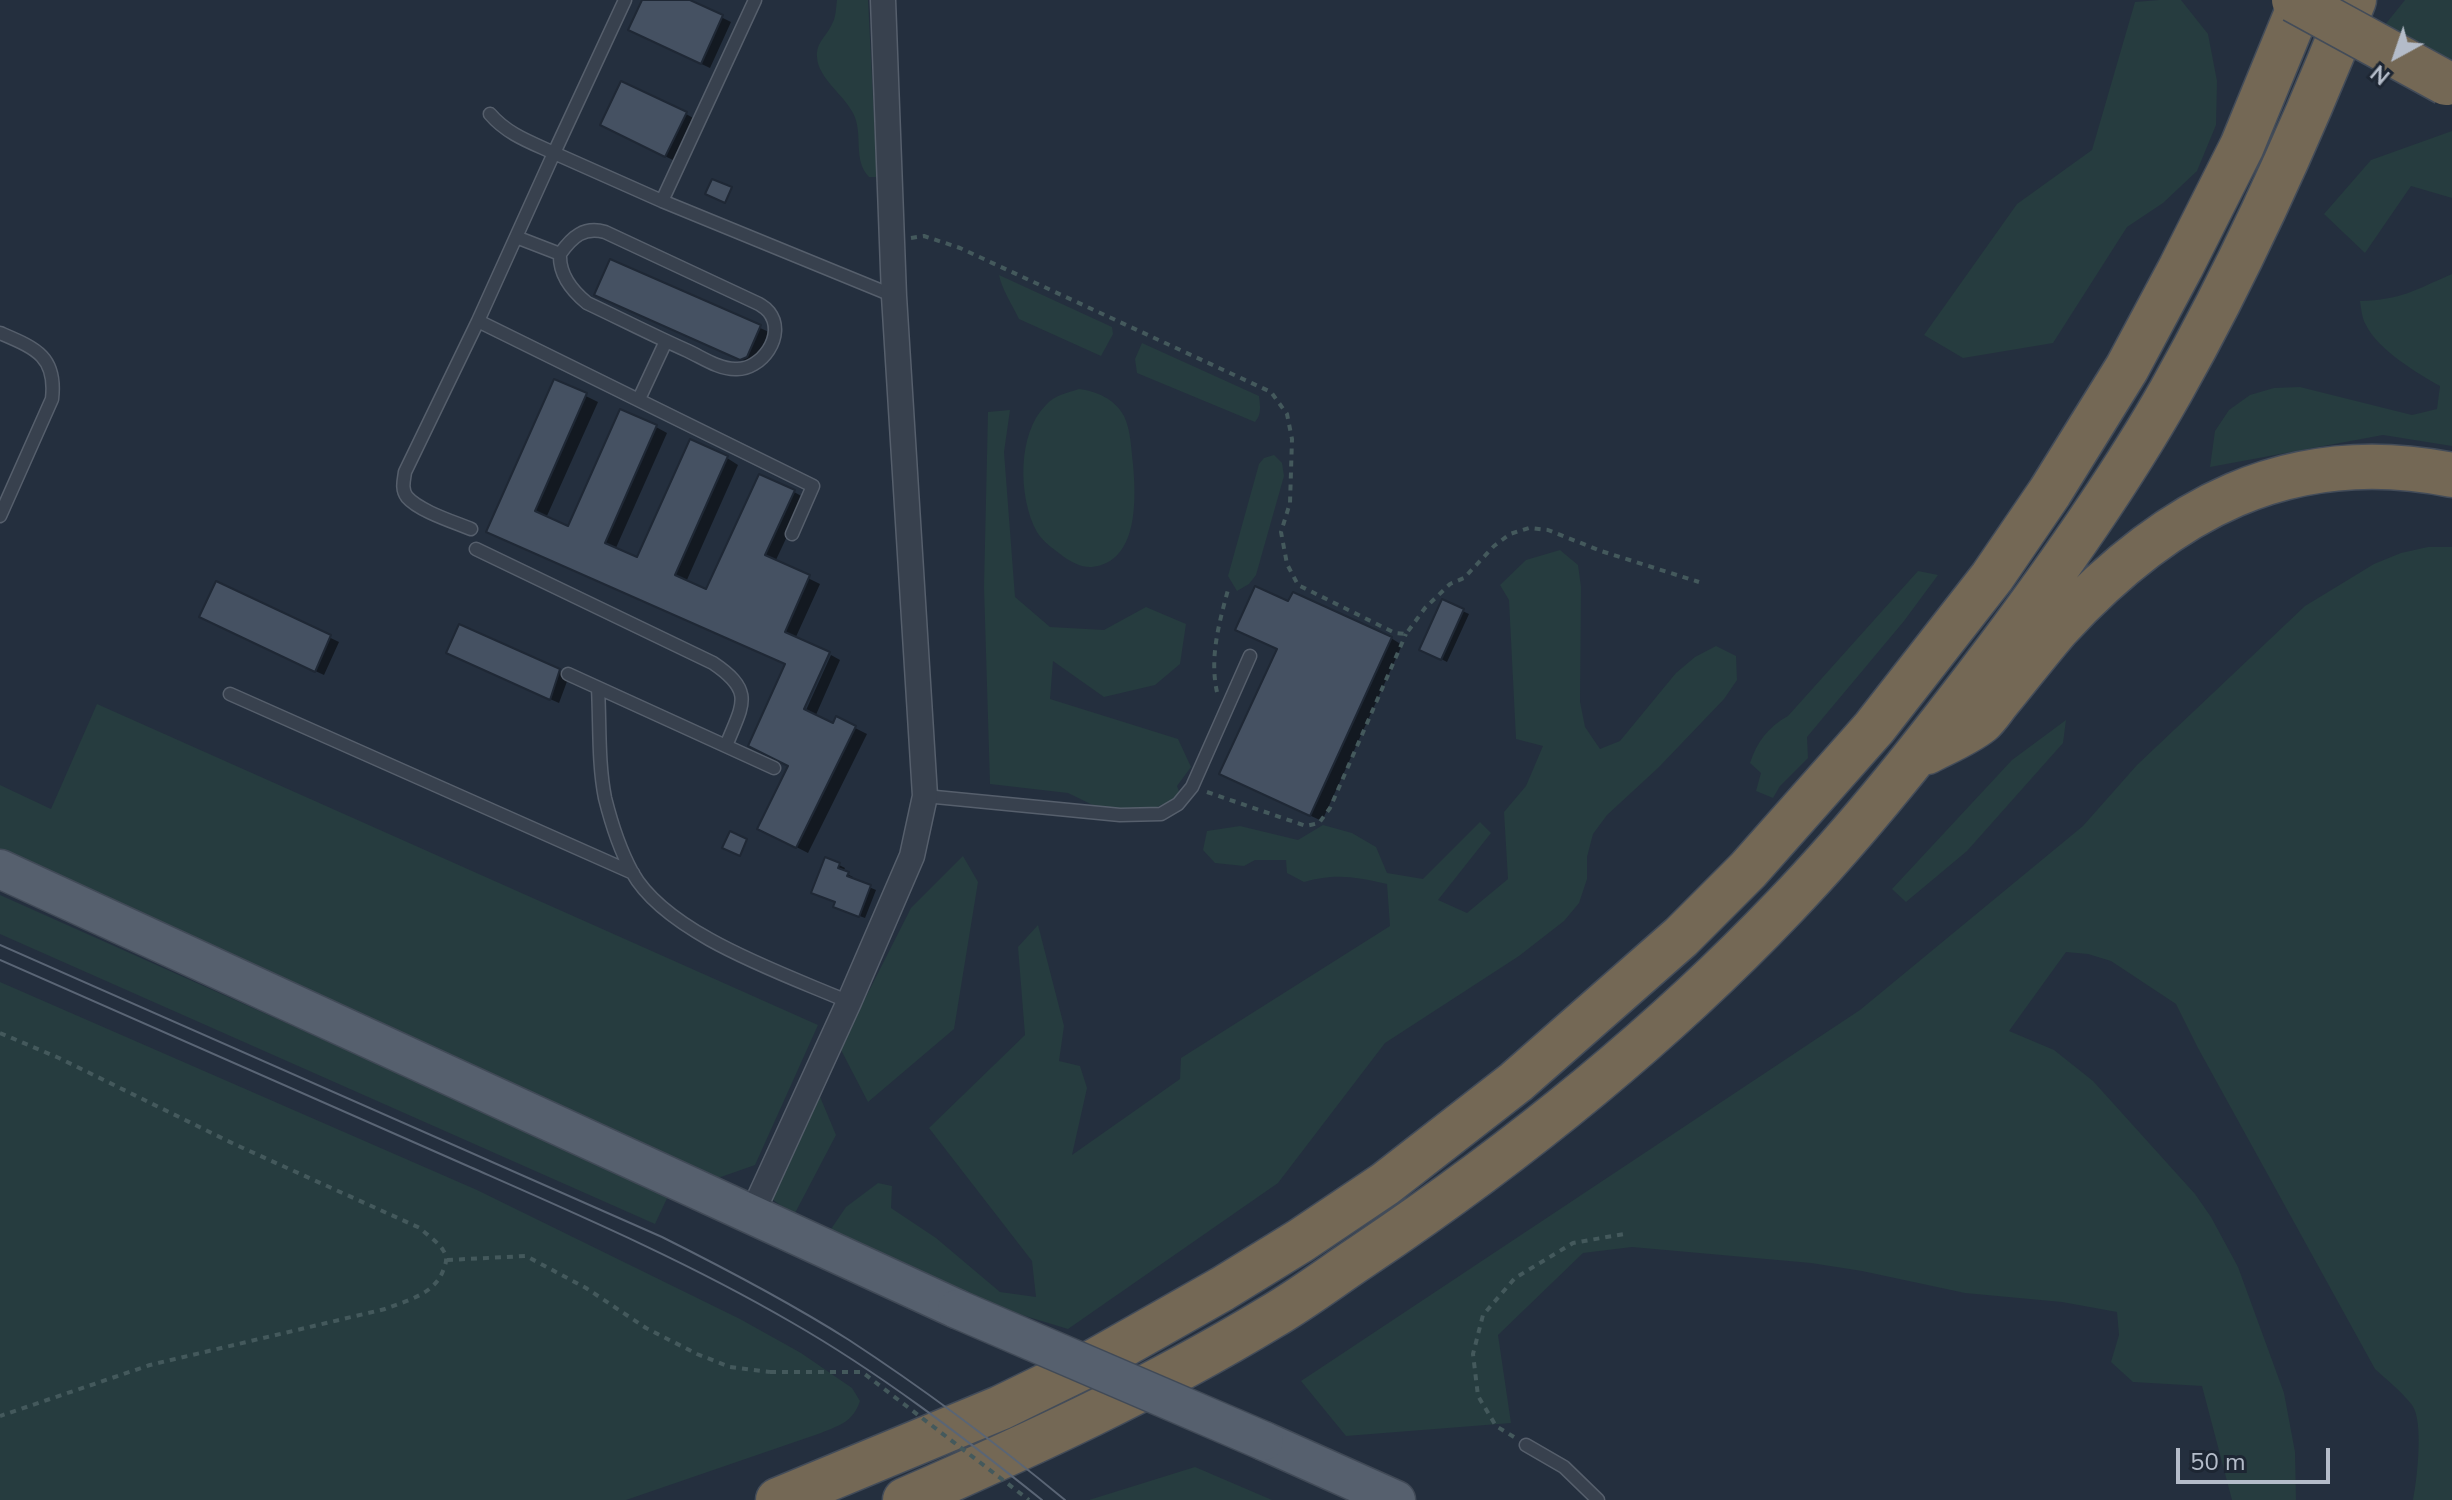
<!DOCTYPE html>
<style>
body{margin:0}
#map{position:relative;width:2452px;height:1500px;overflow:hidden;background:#242f3e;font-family:"Nunito Sans",sans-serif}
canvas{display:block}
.north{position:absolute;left:2356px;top:16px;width:80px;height:80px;-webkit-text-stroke:6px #1d2633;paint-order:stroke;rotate:220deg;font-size:22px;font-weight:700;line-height:32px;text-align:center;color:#b4bcc9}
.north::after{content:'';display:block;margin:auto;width:28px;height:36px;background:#b4bcc9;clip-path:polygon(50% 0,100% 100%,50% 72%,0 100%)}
.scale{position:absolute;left:2176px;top:1448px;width:154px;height:36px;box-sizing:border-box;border:4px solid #b4bcc9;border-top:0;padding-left:10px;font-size:24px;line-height:28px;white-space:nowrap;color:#b4bcc9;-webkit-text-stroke:6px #1d2633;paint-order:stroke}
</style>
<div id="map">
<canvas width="2452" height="1500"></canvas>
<div class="north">N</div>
<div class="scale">50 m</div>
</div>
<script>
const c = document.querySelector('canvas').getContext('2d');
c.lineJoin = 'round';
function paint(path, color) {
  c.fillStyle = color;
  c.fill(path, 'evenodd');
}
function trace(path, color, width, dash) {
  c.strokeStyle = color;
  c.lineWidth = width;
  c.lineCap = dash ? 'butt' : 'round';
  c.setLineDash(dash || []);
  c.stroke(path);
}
paint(new Path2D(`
 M837,0H868L877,177H869C852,159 864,134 853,113C844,95 818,78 817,57C816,42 827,36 832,24C836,18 836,7 837,0Z
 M2159,0H2181L2208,34L2217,81L2216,125L2197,171L2163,203L2127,227L2053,343L1963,358L1924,335L2017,204L2092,150L2135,2Z
 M2405,0H2452V62L2384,26Z
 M2452,131V198L2411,186L2365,253L2324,214L2371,160Z
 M2452,274V446L2383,435L2210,467L2215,431L2229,410L2250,395L2274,388L2300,387L2412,415L2437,409L2440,386C2417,373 2378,350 2366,325C2362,319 2361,308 2360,301C2401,300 2415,290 2452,274Z
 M999,275L1112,327L1113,334L1101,356L1019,319C1012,304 1002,290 999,275Z
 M1142,343L1259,396C1260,406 1262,414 1255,422L1137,373L1135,359Z
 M1079,389C1096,391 1115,399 1124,416C1131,431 1131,448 1133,464C1136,498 1139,562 1092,567C1083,568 1071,562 1064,557C1054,549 1044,543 1037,532C1018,498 1017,433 1046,405C1055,395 1067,393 1079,389Z
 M1010,410L1004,452L1015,597L1050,627L1104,630L1146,607L1186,624L1180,664L1155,685L1104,697L1053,661L1050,699L1178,739L1191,767L1177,786L1181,797L1147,811L1099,808L1068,793L990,784L984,587L988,412Z
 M1274,455L1282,463L1284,476L1256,575L1249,584L1237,591L1228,576L1259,464L1264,458Z
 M2428,547H2452V1500H2413C2417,1480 2424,1421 2412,1405C2402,1392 2387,1380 2375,1369L2198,1048L2176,1004L2111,961L2088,954L2066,952L2009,1031L2054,1050L2093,1081L2195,1194L2211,1217L2238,1267L2284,1393L2295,1452L2296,1500H2232L2202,1386L2133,1382L2111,1362L2119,1335L2117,1312L2062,1302L1965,1293L1862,1271L1811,1263L1632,1247L1583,1253L1498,1335L1511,1423L1346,1436L1301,1381L1860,1010L2083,826L2137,765L2305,606L2374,564L2401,553Z
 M1560,550L1578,565L1581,587L1580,702L1585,727L1600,749L1620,741L1676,673L1695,657L1716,646L1736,656L1737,680L1724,699L1659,767L1607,815L1593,834L1587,857V879L1579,903L1564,921L1519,956L1385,1043L1278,1183L1068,1329L1012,1312L829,1232L846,1207L878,1183L892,1186L891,1208L936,1238L1000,1292L1036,1297L1032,1261L929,1128L1025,1035L1018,947L1038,925L1064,1026L1059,1061L1080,1066L1087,1088L1072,1155L1180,1079L1181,1058L1390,926L1387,884C1355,877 1336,873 1304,882L1287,873L1286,860H1255L1244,866L1215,863L1203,850L1207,831L1240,826L1298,840L1323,825L1352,833L1376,847L1387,873L1423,879L1480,822L1491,833L1438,900L1467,913L1508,879L1504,812L1526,786L1543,746L1516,739L1509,600L1500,585L1526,560Z
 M1918,571L1938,575L1904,621L1807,737L1808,758L1780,786L1773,798L1756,791L1761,773L1750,763C1757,742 1768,727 1788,716Z
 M97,704L818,1025L755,1165L718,1178L0,849V785L51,809Z
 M2066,720L2063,743L1967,851L1906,902L1892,889L2012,760Z
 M963,856L978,882L954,1029L868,1102L840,1048L911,908Z
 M0,895L669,1194L655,1224L0,934Z
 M0,982L477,1190L740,1319L801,1353L852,1388L860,1401C853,1422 840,1425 821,1433L626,1500H0Z
 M818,1092L836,1135L794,1215L769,1197Z
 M1195,1467L1272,1500H1089Z`), '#263c3f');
paint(new Path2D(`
 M644,0H686L731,22L710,68L640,35Z
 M686,114L695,119L675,161L611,130Z
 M611,261L769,332L756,362L750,363L605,300Z
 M555,381L598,402L546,518L569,528L656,427L667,433L615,550L638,560L691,442L727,458L738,465L686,582L707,591L794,492L805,498L775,562L820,584L795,639L798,718L802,719L831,655L840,660L815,717L834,726L837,719L867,734L808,853L771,834L790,766L787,665L500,537Z
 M217,584L339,642L324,675L210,622Z
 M1443,602L1469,614L1447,662L1422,649Z
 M1289,604L1391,638L1402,645L1322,821L1233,780L1279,649Z
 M460,627L569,676L559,703L458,658Z
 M839,865L845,868L843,872L853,877L852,880L876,890L865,918L841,909L837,902L819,895Z`), '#0007');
const building = new Path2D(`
 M642,0H690L723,15L701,64L628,30Z
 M621,81L687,112L665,157L600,125Z
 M712,179L732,187L725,203L705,194Z
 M610,259L761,325L747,357L740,360L594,295Z
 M554,379L587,393L535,511L568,526L620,409L657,425L605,543L637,557L690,439L728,456L675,575L706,589L759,474L795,490L765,555L810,575L785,632L830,652L804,709L833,723L836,716L856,726L796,848L757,829L788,766L748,746L785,664L486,532Z
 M216,581L331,635L315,672L199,617Z
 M1255,586L1288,601L1293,592L1392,637L1310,816L1219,774L1277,649L1235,630Z
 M1442,599L1464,609L1441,660L1419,650Z
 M459,624L560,669L550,700L446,653Z
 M730,831L747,839L740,856L722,848Z
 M825,857L840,863L838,868L849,872L847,876L871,885L859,917L833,907L835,902L811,893Z`);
paint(building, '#455162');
trace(building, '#1f2835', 2);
const service = new Path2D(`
 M625,0L554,153L662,201L894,296
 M490,114C507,134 530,142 554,153L478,321L813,486L792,534
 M662,201L755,0
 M516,237L560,254C572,237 584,226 605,232L759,304C762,306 766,308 769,312C787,335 761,371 735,369C719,369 703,358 688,351C654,336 621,319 587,303C571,290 559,274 560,254
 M0,333C35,348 57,356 52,399L0,516
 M639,399L666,341
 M471,529C454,522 419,511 407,497C401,489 404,480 405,472L478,321
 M476,549L713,663C756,692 742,705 726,746
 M568,674L774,768
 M598,688C600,724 598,763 605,798C611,822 620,850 632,872C667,935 785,974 849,1002
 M230,694L633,873
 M925,796L1120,815L1161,814L1178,804L1192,787L1250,656
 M1526,1445L1564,1467L1598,1500`);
const minor = new Path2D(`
 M751,1216L849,1002L912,856L925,796L894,296L883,0`);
const primary = new Path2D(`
 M0,869L957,1309
 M1264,1441L1396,1500`);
const motorway = new Path2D(`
 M1927,752C1944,743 1966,734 1981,722C1988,716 1994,706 2000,699C2019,676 2038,651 2058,628C2167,510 2288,442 2452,475
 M778,1500L1000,1408L1088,1365L1222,1289L1300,1241L1385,1184L1516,1082L1681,937L1748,870L1874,728L1992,577L2050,492L2127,368L2181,267L2242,146L2302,0
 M905,1500C1030,1445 1154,1388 1271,1317C1302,1299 1331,1277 1361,1257C1513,1155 1657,1040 1784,907C1861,827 1930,739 1997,650C2059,567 2120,481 2171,391C2242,265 2301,134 2354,0`);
trace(service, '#565f6c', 15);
trace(minor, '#565f6c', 27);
trace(primary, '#414a57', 41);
trace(motorway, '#434c59', 47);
trace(new Path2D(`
 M911,238L924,236L960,248L1271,392L1287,414L1292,439L1290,503L1281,532L1287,564L1298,585L1395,633L1406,634L1425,608L1450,584L1464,578L1494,546L1510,534L1529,528L1548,530L1601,551L1699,582
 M1217,692C1209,656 1220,620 1229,586
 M1207,792L1306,826L1319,823L1330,808L1406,634
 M0,1033L59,1058L234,1144L420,1228C427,1235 438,1242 443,1250C447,1256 447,1261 444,1268C436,1294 408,1300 385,1309L150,1365L0,1416
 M447,1260L526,1256L586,1288L646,1328L697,1354L730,1367L770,1372
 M1514,1437L1496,1426L1478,1396L1473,1354L1483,1315L1515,1278L1573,1243L1624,1234`), '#44595c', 4, [6, 6]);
trace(service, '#38414e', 12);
trace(minor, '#38414e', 24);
trace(primary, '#56606e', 38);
trace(motorway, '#746855', 44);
trace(new Path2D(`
 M0,945L662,1237C726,1269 789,1302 849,1340C924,1389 996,1443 1065,1500
 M0,960C157,1029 314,1097 470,1167C579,1215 688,1262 791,1322C880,1373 962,1436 1042,1500`), '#5a6575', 2);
const primaryBridge = new Path2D(`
 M957,1309L1264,1441`);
const motorwayBridge = new Path2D(`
 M2294,0L2446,83`);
trace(primaryBridge, '#414a57', 41, []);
trace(motorwayBridge, '#434c59', 47, []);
trace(new Path2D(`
 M770,1372H862L1029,1500`), '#44595c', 4, [6, 6]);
trace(primaryBridge, '#56606e', 38);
trace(motorwayBridge, '#746855', 44);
</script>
